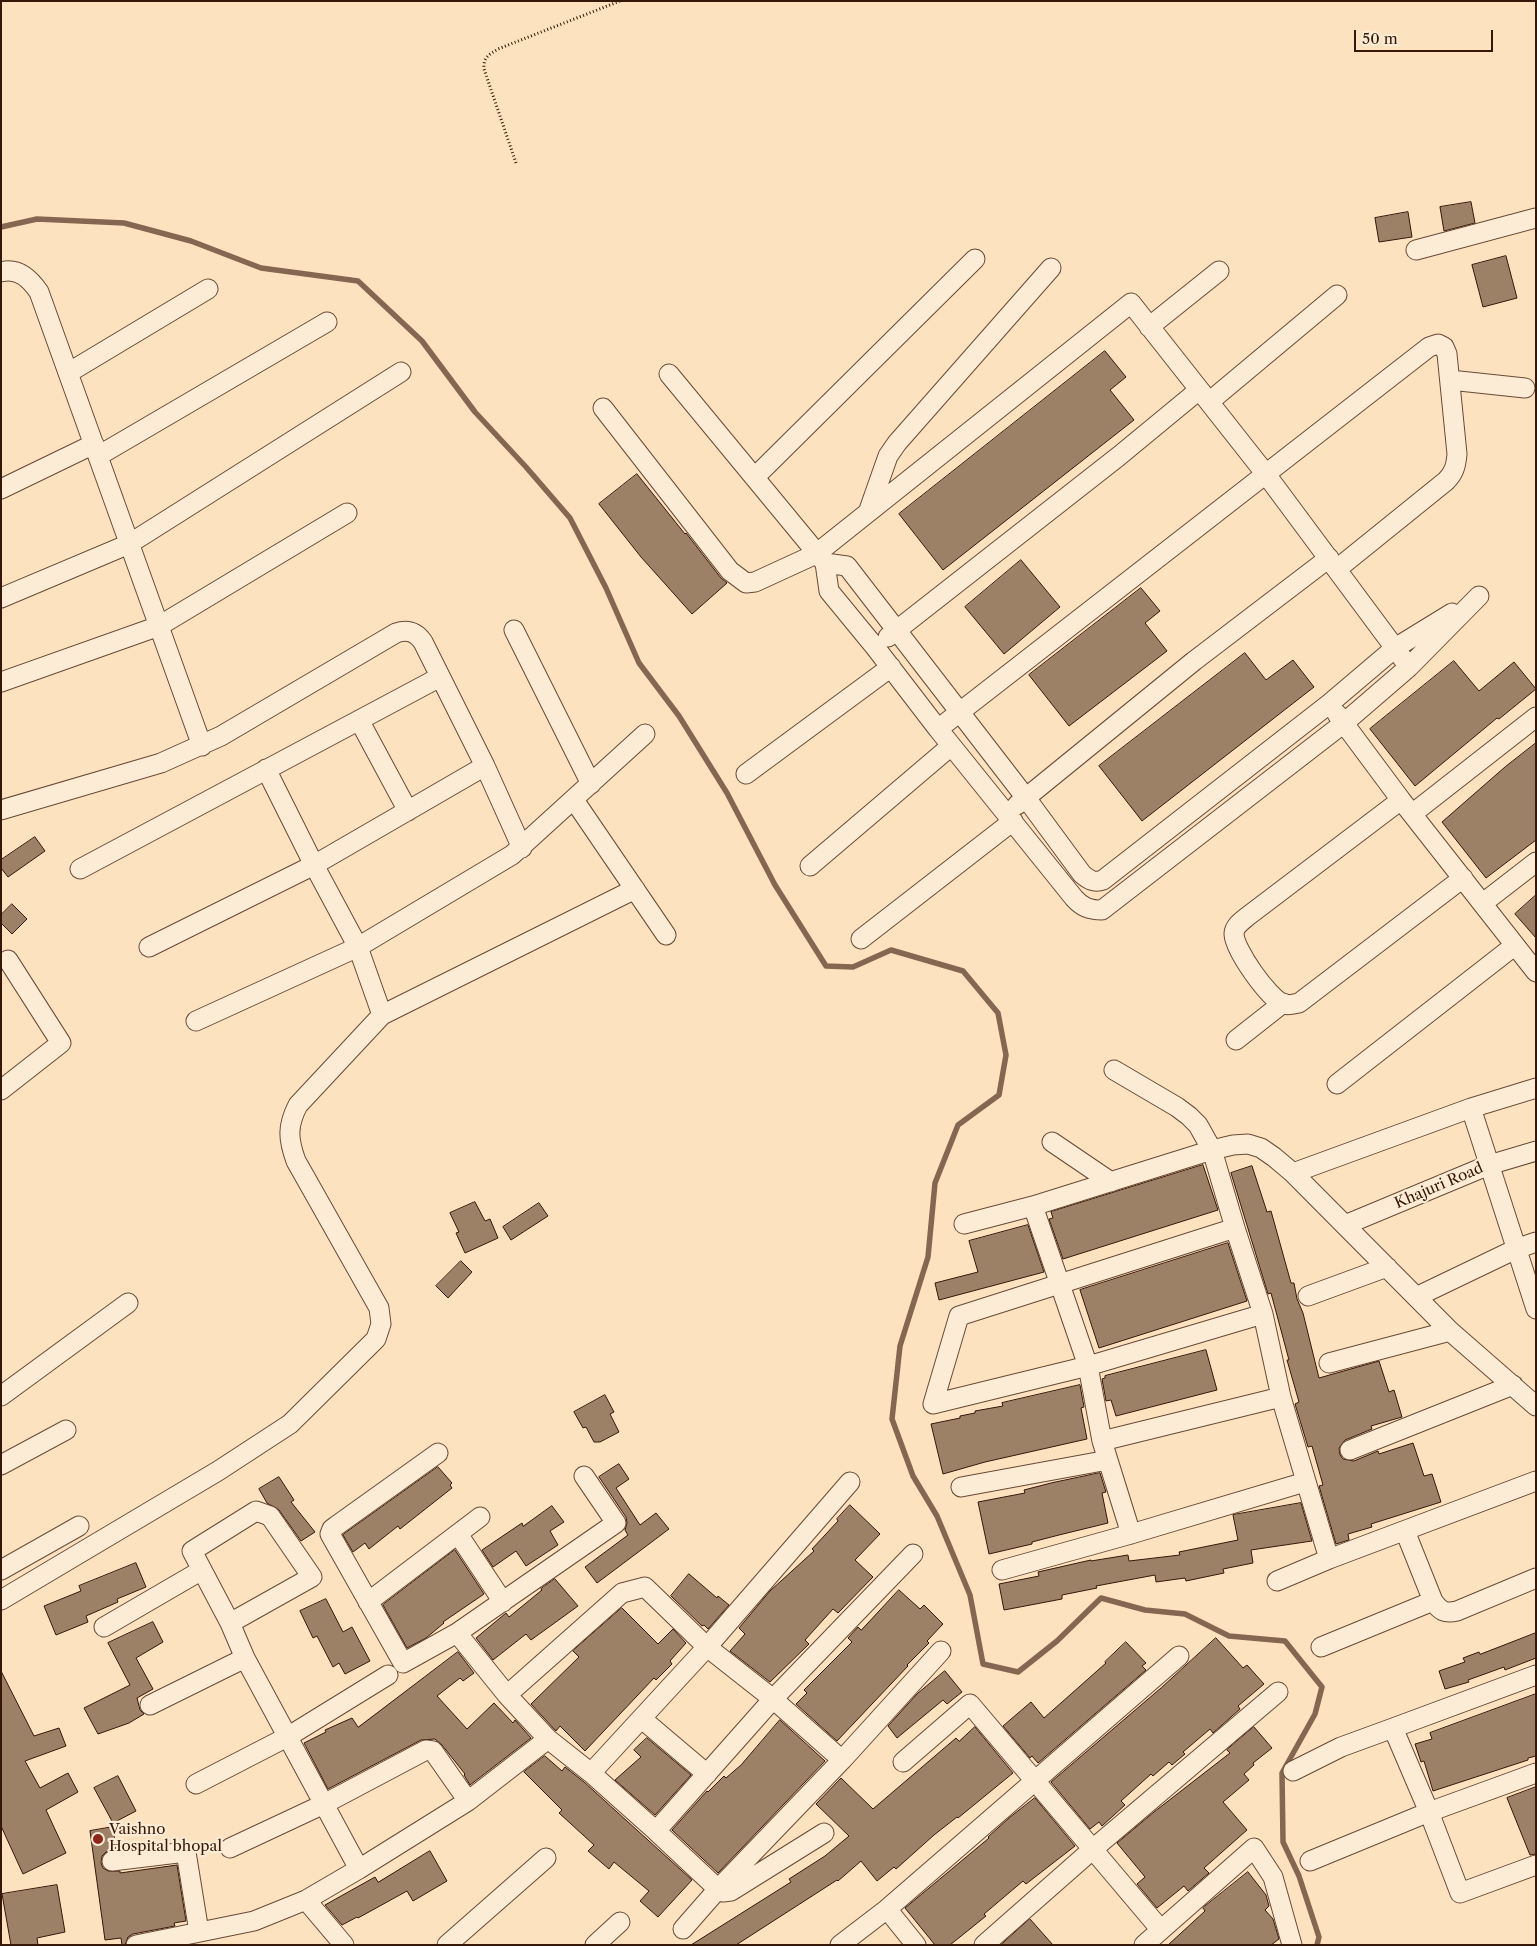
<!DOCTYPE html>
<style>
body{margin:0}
#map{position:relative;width:1537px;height:1946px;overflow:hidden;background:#fce2bf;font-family:"Libre Caslon Text",serif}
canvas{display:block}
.frame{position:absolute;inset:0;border:2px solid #371708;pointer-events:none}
.scale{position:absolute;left:1354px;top:30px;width:139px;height:22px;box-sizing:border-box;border:2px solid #371708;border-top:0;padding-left:6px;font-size:15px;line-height:18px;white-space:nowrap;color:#371708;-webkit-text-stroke:4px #fdecd5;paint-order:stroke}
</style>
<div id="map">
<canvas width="1537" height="1946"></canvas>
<div class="frame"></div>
<div class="scale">50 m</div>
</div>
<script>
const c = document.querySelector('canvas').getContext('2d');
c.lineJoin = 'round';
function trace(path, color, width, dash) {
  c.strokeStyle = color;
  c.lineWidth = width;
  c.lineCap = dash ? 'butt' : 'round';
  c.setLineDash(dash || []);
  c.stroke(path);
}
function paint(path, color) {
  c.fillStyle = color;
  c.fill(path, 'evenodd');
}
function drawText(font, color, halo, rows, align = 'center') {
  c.font = font + ' "Libre Caslon Text",serif';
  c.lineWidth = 4.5;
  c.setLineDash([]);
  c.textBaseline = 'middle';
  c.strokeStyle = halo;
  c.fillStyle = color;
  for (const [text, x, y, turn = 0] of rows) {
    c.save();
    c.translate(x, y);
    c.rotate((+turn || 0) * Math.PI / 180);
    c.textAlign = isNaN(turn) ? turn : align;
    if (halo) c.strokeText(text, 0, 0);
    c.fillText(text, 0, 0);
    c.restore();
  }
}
trace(new Path2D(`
 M1,227L37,219L124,223L191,241L261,268L358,281L422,341L475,412L526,467L570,518L606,588L639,663L679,716L727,793L775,885L826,966L853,967L891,950L963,971L998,1013L1006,1055L999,1095L958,1125L935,1183L928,1257L900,1346L892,1419L913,1476L937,1516L970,1595L983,1664L1018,1672L1057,1641L1101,1598L1145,1610L1185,1614L1229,1636L1285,1641L1322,1687L1315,1714L1282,1773L1283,1842L1299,1876L1319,1937L1317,1945`), '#856751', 5.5);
const building = new Path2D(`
 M1471,202L1475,223L1444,231L1440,207Z
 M1408,212L1412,237L1379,242L1375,218Z
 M1506,256L1517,298L1483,307L1472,265Z
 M1105,351L1126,377L1110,390L1134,420L943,570L899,514Z
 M637,474L685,534L686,533L721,578L727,583L692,614L641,557L599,504Z
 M1021,560L1060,607L1004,654L965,607Z
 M1141,588L1160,611L1145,623L1167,651L1069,726L1029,675Z
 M1245,653L1266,680L1293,660L1314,687L1142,821L1099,766Z
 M1454,661L1479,691L1514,662L1536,689L1499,719L1497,718L1415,786L1370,729Z
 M1536,743V840L1486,878L1442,822L1505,767Z
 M35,837L45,851L8,877L1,868V860Z
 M1536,895V938L1515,914Z
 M12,904L27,919L12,934L1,923V915Z
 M1203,1165L1218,1210L1063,1259L1049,1219L1053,1218L1051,1212Z
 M1252,1166L1267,1212L1271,1211L1291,1283H1294L1297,1299L1303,1313L1319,1378L1379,1361L1389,1392L1394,1390L1402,1417L1371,1426L1372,1429L1345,1440L1339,1448L1340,1455L1343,1459L1354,1461L1378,1451L1379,1454L1413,1443L1424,1476L1432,1474L1441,1502L1371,1524L1372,1527L1348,1534L1349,1540L1336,1544L1319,1486L1323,1485L1312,1446L1308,1447L1295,1404L1299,1402L1287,1360H1289L1271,1293L1268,1294L1231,1173Z
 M475,1202L485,1221L490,1219L498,1238L465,1253L456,1233L459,1232L450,1213Z
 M539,1203L548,1216L511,1240L503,1227Z
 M1028,1225L1044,1272L939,1300L935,1283L978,1272L969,1241Z
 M1228,1243L1247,1301L1099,1348L1080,1290Z
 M461,1261L472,1272L448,1298L436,1286Z
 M1206,1350L1217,1390L1116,1416L1111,1400L1106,1401L1102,1379L1105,1378V1376Z
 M1080,1385L1084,1407L1081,1408L1087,1439L985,1462L943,1474L931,1424L960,1418V1416L975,1413V1411L1003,1406L1002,1403Z
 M605,1395L614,1412L610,1414L619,1432L600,1442H594L586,1427L583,1428L574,1412Z
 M619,1464L629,1479L616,1488L640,1525L656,1513L669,1529L597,1583L585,1567L628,1535L625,1530L627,1523L626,1517L599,1477Z
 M438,1467L452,1483L450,1485L452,1488L400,1529L398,1526L369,1549L365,1543L353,1552L343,1535Z
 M1100,1473L1106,1492L1102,1493L1108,1523L1059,1535L1032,1542V1544L989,1554L978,1502L1025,1493L1024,1490L1051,1483Z
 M279,1477L294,1500L291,1502L315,1532L301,1541L279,1510L267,1503L259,1489Z
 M1301,1503L1312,1541L1251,1550L1253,1563L1223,1569L1224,1573L1186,1581L1185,1578L1156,1582L1155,1575L1096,1586L1097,1588L1062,1595V1599L1004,1610L999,1584L1039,1576L1038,1572L1091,1560V1561L1128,1555L1129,1561L1180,1555L1179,1552L1238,1540L1233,1515Z
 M850,1505L880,1534L855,1560L873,1577L838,1613L833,1609L805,1640L809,1644L770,1682L730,1651L745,1634L739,1628L770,1591L814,1551L812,1549L838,1521L837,1519Z
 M552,1506L564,1522L550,1531L558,1545L526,1566L516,1551L493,1567L482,1550L522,1523L523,1526Z
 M455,1550L484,1594L443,1622L444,1623L426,1638L407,1648L383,1605Z
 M136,1563L146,1587L117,1599L118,1602L86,1616L88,1622L56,1635L44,1606L81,1591L79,1586Z
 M689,1574L717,1598L718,1596L729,1605L708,1629L704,1625L702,1626L671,1596Z
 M555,1579L578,1606L531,1640L526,1634L493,1660L476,1638L506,1613L509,1617L542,1590L541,1589Z
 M899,1590L920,1609L924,1605L943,1624L927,1641L929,1643L907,1665L908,1666L837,1741L796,1704L807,1693L804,1690L852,1642L848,1638L858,1627L861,1630Z
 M326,1599L343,1632L352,1627L370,1661L345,1674L339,1663L333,1667L317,1636L313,1638L300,1611Z
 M622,1608L658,1644L673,1629L686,1643L670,1661L672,1664L656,1680L654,1678L585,1751L560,1726L556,1731L531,1704L579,1657L573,1651Z
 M153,1622L163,1642L136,1658L153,1689L137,1698L140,1710L144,1714L129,1723L98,1734L84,1708L130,1685L108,1643Z
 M1536,1633V1658L1505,1670L1504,1667L1468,1680L1469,1682L1445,1689L1439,1671L1465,1662L1463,1658L1479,1652L1480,1654Z
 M1216,1638L1243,1668L1247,1665L1264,1684L1238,1706L1240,1709L1213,1733L1210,1729L1183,1752L1185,1754L1172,1765L1169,1762L1153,1776L1151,1774L1121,1801L1125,1805L1102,1826L1099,1822L1090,1829L1051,1782L1161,1688Z
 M1126,1642L1146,1663L1142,1666L1146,1670L1038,1763L1032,1756L1030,1758L1003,1726L1031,1702L1044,1718L1106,1663L1105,1662Z
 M458,1652L474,1673L463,1681L460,1678L437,1696L467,1729L494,1703L513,1723L515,1720L531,1738L470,1785L464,1775L465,1774L442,1745L435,1739L421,1740L328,1789L304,1743L326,1732L325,1730L352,1718L358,1727Z
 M1,1671L34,1736L59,1728L66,1746L25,1761L40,1788L68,1773L78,1792L46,1810L66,1853L23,1874L1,1826Z
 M945,1671L962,1692L947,1704L943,1700L897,1738L888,1726L917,1694Z
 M1536,1694V1756L1528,1758V1760L1433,1791L1424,1761L1421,1762L1415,1744L1432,1739L1430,1733Z
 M780,1720L825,1761L718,1873L672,1830L707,1791L708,1792L724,1776L726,1778L741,1765Z
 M975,1727L1013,1773L958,1818L957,1817L934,1835L896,1869L894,1867L877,1881L861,1861L838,1881L837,1880L736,1945H691L791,1882L789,1879L825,1856L849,1836L816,1804L841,1778L873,1809L956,1738L959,1741Z
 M1254,1727L1272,1748L1253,1763L1254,1765L1244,1774L1249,1780L1223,1802L1247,1830L1204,1868L1209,1873L1188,1891L1184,1886L1157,1908L1137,1884L1145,1877L1117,1843L1154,1812L1230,1753L1227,1750Z
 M647,1738L691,1775L655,1815L615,1780L641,1757L634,1750Z
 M545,1756L562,1771L565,1767L584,1782L692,1880L658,1917L640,1901L649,1891L614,1862L609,1869L588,1851L594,1845L559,1813L562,1810L524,1772Z
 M118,1776L136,1811L113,1823L94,1788Z
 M1536,1787V1854L1530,1855L1507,1798Z
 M1035,1798L1075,1846L1026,1884L1023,1881L984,1914L986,1916L950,1945H935L905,1908L989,1838L988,1837L1009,1818Z
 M113,1827L116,1849L106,1852L102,1856L101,1863L103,1868L108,1871H120V1873L177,1865L186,1921L174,1923L175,1926L133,1934L128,1937L125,1945H122L121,1938L105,1940L90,1831Z
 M430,1851L447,1881L413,1901L407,1891L358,1918L357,1917L342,1925L325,1905L375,1877L378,1882Z
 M1248,1872L1266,1895L1269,1906L1265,1910L1273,1919L1279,1939L1271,1945H1168L1205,1911L1203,1908Z
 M57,1885L65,1932L37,1938L38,1945H11L2,1894Z
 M1030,1919L1053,1945H1001Z`);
paint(building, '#9d8167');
trace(building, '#371708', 1);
const minor = new Path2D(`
 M1416,250L1536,218
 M1,272C18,267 30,279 39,292L202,746
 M1149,327L1219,271
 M68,373L208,289
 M669,374L825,563L829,591L875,647L938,729L1074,898C1082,907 1089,910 1102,910L1344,723L1409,667L1479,596
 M1450,380L1525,388
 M1209,402L1337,295
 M603,408L730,571L746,583L755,582L816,554L1131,303L1265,473L1409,667
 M98,456L327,322
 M755,477L975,259
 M1,489L94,444
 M869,510L888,456L897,443L1051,268
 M825,563L847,566L1026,798L1082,874C1089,880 1094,883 1103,880L1329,704L1395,648L1452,613
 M1,598L129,544L401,372
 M514,630L591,784
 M888,637L1119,456L1199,390
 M1,682L159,626L347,513
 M1337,714L1401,800L1536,972
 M359,720L408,811
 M938,729L1429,347L1438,344L1444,347L1447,354L1457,454C1456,466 1454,473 1446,481L1337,569
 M266,769L314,865L358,947L382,1015
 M746,774L891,667
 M574,800L666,935
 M1401,800L1248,916C1242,921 1234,926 1234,934C1235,951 1268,997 1283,1004C1288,1006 1294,1004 1299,1003L1463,878
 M1017,805L1194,661L1329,558
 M1,810L161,763L221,736L396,633C408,629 416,632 423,642L485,766L522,848
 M1412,814L1536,717
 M810,866L951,746
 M80,869L440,677
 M1483,903L1536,862
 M861,939L1013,821
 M149,947L314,865L485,766
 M196,1021L358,947L512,855L645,734
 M1236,1040L1283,1003
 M1114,1070L1177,1107L1189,1116L1198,1125L1212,1150L1235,1228L1263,1314L1281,1397L1329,1559L1536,1481
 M1337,1084L1514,946
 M1,1090L61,1043L8,960
 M1471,1108L1536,1309
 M1052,1142L1111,1182
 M1293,1173L1471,1108L1536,1088
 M1033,1206L1088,1366L1102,1441L1131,1534
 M964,1224L1033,1206L1212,1150L1233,1145L1248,1144L1261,1148L1274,1157L1293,1173L1450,1331L1536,1406
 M1345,1225L1489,1165L1536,1151
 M1308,1296L1387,1267
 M1416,1297L1516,1249L1536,1242
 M1329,1363L1450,1331
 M1,1396L128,1303
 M933,1404L959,1316L1235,1228
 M933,1404L1088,1366L1263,1314
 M1102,1441L1281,1397
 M1350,1450L1513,1385
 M438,1453L336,1526L332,1529L330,1534L403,1663L457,1633L616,1523L584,1476
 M1,1465L66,1430
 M961,1487L1108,1460
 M1405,1531L1433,1601C1440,1611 1445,1614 1457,1611L1536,1578
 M458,1534L503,1602
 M1,1570L79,1526
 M1002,1570L1131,1534L1305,1482
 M1277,1581L1329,1559
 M1,1600L218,1471L290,1424L376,1339L381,1324L379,1308L296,1161C288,1139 287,1126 298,1105L382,1015L635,889
 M368,1602L480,1517
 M230,1623L312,1577L270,1516L256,1511L192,1551L230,1623L245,1658L359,1869
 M104,1627L202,1570
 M457,1633L507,1695L548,1739L591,1773L656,1831L718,1889L723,1892L731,1891L824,1833
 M1321,1647L1433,1601
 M507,1695L622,1593L645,1587L707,1647L773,1699L842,1760
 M150,1705L245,1658
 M642,1719L707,1774
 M1393,1728L1536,1675
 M903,1762L970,1704L1161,1930
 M1293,1771L1341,1747L1393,1728L1429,1812L1460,1893L1536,1865
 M591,1773L707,1647L850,1482
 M196,1784L289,1736L388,1675
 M656,1831L773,1699L913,1554
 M230,1848L324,1804L426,1750L433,1751L468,1801
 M112,1861L186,1852L199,1932
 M1310,1861L1429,1812L1536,1773
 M306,1900L344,1945
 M887,1909L916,1945
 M683,1929L718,1889L842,1760L941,1651
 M136,1945L254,1921L306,1900L359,1869L468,1801L548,1739
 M447,1945L546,1858
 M595,1945L620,1922
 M840,1945L887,1909L1179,1656
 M984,1945L1093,1849L1278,1692
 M1144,1945L1254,1848L1273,1877L1292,1945`);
trace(minor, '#684a36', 21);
trace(new Path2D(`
 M516,163L484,69C483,57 489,55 498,49L620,1`), '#371708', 3, [1, 2.5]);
trace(minor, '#fdecd5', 19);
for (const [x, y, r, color] of [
 [98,1839,6,"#8f2418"]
]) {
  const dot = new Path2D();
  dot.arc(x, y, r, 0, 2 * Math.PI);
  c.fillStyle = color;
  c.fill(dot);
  trace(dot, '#fdecd5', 2);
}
drawText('15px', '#371708', '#fdecd5', [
 ["Khajuri Road",1439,1186,-23]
]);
drawText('15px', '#371708', '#fdecd5', [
 ["Vaishno",109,1830],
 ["Hospital bhopal",109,1847]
], 'left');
</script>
